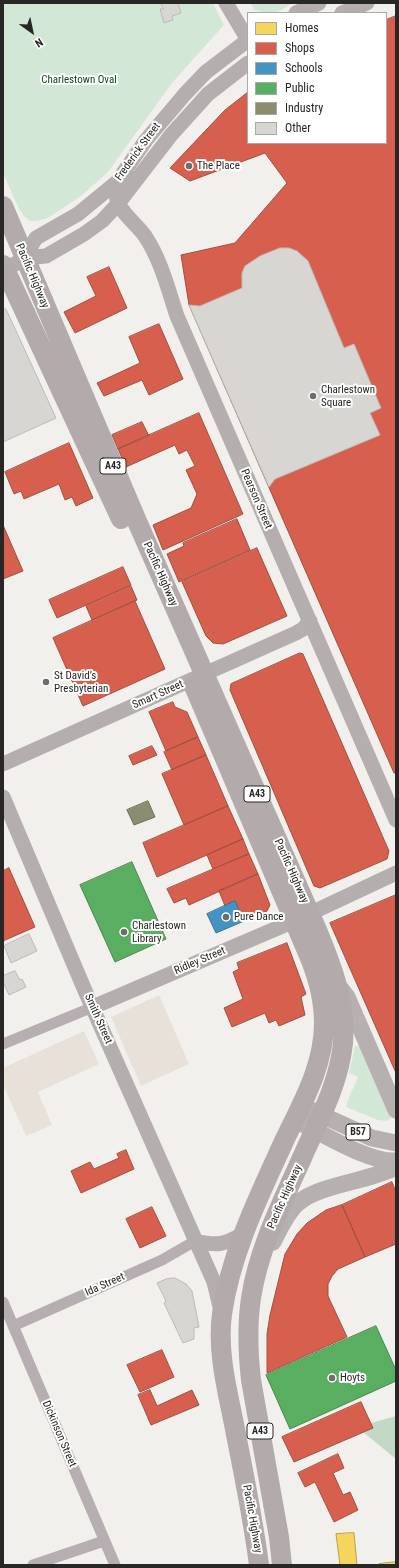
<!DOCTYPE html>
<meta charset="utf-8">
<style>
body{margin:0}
#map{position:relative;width:399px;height:1568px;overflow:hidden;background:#f2f0ec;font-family:"Roboto Condensed",sans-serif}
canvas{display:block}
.frame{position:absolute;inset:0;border:4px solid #282725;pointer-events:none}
.legend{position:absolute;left:247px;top:12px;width:140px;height:132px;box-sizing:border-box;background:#fff;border:1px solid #a9a9a8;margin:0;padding:5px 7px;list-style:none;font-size:12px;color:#282725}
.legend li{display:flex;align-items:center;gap:8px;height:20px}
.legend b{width:20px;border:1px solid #a9a9a8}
.north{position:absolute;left:12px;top:12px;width:40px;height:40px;-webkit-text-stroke:3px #fff;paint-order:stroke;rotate:147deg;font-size:11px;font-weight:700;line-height:16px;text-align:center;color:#282725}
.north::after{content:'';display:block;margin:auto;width:14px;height:18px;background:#282725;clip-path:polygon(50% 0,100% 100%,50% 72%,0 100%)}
</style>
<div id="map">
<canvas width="399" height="1568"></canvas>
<div class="frame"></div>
<ul class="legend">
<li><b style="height:11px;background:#f6d55c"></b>Homes</li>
<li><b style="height:11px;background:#d6604d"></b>Shops</li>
<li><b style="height:11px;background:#4393c3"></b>Schools</li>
<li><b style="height:11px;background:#5aae61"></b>Public</li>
<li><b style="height:11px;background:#8c8c6e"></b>Industry</li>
<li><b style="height:11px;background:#d7d6d3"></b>Other</li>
</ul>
<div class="north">N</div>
</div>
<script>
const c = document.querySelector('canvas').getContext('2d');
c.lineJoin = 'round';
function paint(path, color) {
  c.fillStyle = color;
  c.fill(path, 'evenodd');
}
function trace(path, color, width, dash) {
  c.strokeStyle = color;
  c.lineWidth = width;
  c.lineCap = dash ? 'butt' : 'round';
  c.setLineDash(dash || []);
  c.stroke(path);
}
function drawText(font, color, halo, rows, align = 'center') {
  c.font = font + ' "Roboto Condensed",sans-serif';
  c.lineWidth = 4;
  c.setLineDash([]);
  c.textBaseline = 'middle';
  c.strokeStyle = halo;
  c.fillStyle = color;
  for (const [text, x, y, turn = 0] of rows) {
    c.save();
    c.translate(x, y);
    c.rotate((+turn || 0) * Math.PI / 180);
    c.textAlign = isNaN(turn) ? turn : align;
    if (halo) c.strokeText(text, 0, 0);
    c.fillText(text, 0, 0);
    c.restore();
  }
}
paint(new Path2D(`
 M159,995L189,1064L141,1086L111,1017Z
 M84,1031L99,1064L38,1092L52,1125L26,1136L3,1085V1068Z`), '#e7e1d9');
paint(new Path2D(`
 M3,3H213L224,25L172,83L108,172L81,196L48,218L37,221H30L24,216L19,209L3,173Z
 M250,3H292C277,14 273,15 255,10Z
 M362,1045L394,1116L387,1121L378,1120L346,1107L352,1089H353L358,1077L349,1073L355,1046Z`), '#d3e7d7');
paint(new Path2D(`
 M396,1416V1459L357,1427Z`), '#c2d9c6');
const homes = new Path2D(`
 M354,1533L357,1565H340L336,1534Z
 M396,1562V1565H379V1564Z`);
paint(homes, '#f6d55c');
trace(homes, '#b8a14c', 1);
const shops = new Path2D(`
 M396,16V773H394L189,305L181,255L235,243L287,183L265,153L190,181L170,168L225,110L248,92V143H386V20Z
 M109,267L127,308L75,333L64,312L96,296L87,277Z
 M159,324L183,379L149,395L142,380L104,396L97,383L140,363L129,337Z
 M199,413L243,514L163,550L153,525L191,508L197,494L186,470L195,466L187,450L179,454L175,445L126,467L118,449Z
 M142,422L149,436L118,449L112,435Z
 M69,443L93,498L76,506L72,497L65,500L59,484L24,499L21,491L14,494L5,472Z
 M237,519L250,550L179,582L167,554L184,546L183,543Z
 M3,525L23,571L3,579Z
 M257,548L287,616L223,644L213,643L206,636L182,582Z
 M123,567L131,585L57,618L49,600Z
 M131,586L137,600L92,620L86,606Z
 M135,601L165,669L83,706L53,638Z
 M300,653L303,654L389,851L387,859L320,888L314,886L230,690L231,684Z
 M173,702L175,707L187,712L198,737L166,751L149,712Z
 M198,737L206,755L172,770L164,752Z
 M152,746L157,755L133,765L129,756Z
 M206,755L228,806L184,825L162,774Z
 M228,806L243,839L157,877L143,843Z
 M243,839L249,854L213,869L207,855Z
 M249,854L258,874L189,905L186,898L174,903L167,889Z
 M9,868L35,927L3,941V871Z
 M258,874L270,905L267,911L244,921L235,901L225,906L219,891Z
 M396,895V1073L330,923Z
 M287,943L306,994L301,997L305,1015L279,1026L276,1020L269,1023L265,1013L232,1027L224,1008L243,999L233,972L239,969L237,963Z
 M126,1150L134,1169L81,1193L71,1171L90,1162L94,1169L119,1158L117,1154Z
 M392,1182L396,1192V1244L365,1257L342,1205Z
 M342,1205L365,1257L338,1269L332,1276L328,1284V1296L347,1337L267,1373V1334L270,1315L285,1254L297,1234L307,1223L326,1210Z
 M152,1207L166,1236L140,1248L126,1219Z
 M162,1350L174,1377L140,1392L127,1365Z
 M150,1390L157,1406L192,1390L199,1405L151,1425L138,1395Z
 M361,1402L373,1428L294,1462L282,1437Z
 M338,1454L344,1468L333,1473L343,1495L350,1492L358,1510L334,1522L315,1482L305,1487L298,1473Z`);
paint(shops, '#d6604d');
trace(shops, '#a24f41', 1);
const schools = new Path2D(`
 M235,901L244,921L216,933L207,914Z`);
paint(schools, '#4393c3');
trace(schools, '#3b7394', 1);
const public = new Path2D(`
 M132,862L166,939L115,962L80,885Z
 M376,1326L396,1370V1381L290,1429L266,1375Z`);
paint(public, '#5aae61');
trace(public, '#4b864f', 1);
const industry = new Path2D(`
 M148,801L155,817L134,825L127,810Z`);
paint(industry, '#8c8c6e');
trace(industry, '#6e6e58', 1);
const building = new Path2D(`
 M161,3H178L181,13L172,16L173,20L164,23L160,9H163Z
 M280,248H289L297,251L308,261L344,348L354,344L381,408L370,413L380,435L275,479L269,487L189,305L200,306L242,288V273L245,266L260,256Z
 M6,309L56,418L3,442V310Z
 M29,934L37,951L11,963L4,946Z
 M15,971L20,980L22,979L26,987L9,995L3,982V976Z
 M175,1278L186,1284L192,1291L199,1327L194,1328V1339L183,1343L164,1303L166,1301L157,1283L166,1279Z`);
paint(building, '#d7d6d3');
trace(building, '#bcbab7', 1);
trace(new Path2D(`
 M3,1044L93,1007
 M3,1302L115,1565
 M13,1326L162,1260L195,1241
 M33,1565L104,1541`), '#b6aeb0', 11);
trace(new Path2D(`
 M226,3L248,40
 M296,13L319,3
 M342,13L367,3
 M117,182C111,208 131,217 145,236C161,260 168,289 177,316L396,820
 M24,258L46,256L84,234L102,221L117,205L171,135L208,94L248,63
 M3,272L24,258L36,238L78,214L117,182L146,140L185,94L206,72L248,40
 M3,764L296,633L303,629L310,621
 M3,797L86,993L214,1282L221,1311
 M93,1007L294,921L396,873
 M195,1241C218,1246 223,1245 243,1234`), '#b5aeae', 15);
trace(new Path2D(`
 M341,989L347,997L396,1110
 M302,1106L372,1138L396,1143
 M295,1120C320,1132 369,1163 396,1161
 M273,1242C280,1229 287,1212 298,1203C320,1184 368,1182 396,1167`), '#b7b0b0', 17);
trace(new Path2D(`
 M3,206L136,519L317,930C332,966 346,1002 343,1043C339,1082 321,1116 305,1151C284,1199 259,1246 251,1298C247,1325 248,1353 251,1380L279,1537L282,1565
 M3,265L121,519
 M194,686L310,958C318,978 324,1000 324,1023C324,1065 303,1102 285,1139C259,1196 231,1252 222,1314C217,1351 227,1389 234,1424C243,1471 253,1518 259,1565`), '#b2aaab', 20);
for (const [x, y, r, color] of [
 [189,166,4,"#6f6d6b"],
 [313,396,4,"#6f6d6b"],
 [46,682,4,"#6f6d6b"],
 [226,917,4,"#6f6d6b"],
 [124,932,4,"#6f6d6b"],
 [332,1378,4,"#6f6d6b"]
]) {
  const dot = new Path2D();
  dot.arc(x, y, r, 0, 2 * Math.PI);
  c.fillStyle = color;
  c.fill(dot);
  trace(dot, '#fff', 1.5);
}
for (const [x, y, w] of [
 [113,466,26],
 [257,794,26],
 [358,1132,24],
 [260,1431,26]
]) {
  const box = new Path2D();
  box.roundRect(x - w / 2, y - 8, w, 16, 3);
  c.fillStyle = '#fff';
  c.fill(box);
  trace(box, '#282725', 1);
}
drawText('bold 10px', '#282725', null, [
 ["A43",113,466],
 ["A43",257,794],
 ["B57",358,1132],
 ["A43",260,1431]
]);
drawText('11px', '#144629', '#fff', [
 ["Charlestown Oval",79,80]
]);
drawText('11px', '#282725', '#fff', [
 ["Frederick Street",138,152,-54],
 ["Pacific Highway",32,276,67],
 ["Pearson Street",256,499,67],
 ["Pacific Highway",160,574,66],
 ["Smart Street",158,695,-24],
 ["Pacific Highway",291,871,66],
 ["Ridley Street",200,961,-23],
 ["Smith Street",98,1019,66],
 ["Pacific Highway",285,1197,-66],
 ["Ida Street",105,1285,-24],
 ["Dickinson Street",59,1434,67],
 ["Pacific Highway",252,1519,80]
]);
drawText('11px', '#282725', '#fff', [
 ["The Place",197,166],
 ["Charlestown",321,390],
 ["Square",321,403],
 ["St David’s",54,676],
 ["Presbyterian",54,689],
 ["Pure Dance",234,917],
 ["Charlestown",132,926],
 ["Library",132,939],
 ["Hoyts",340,1378]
], 'left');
</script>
